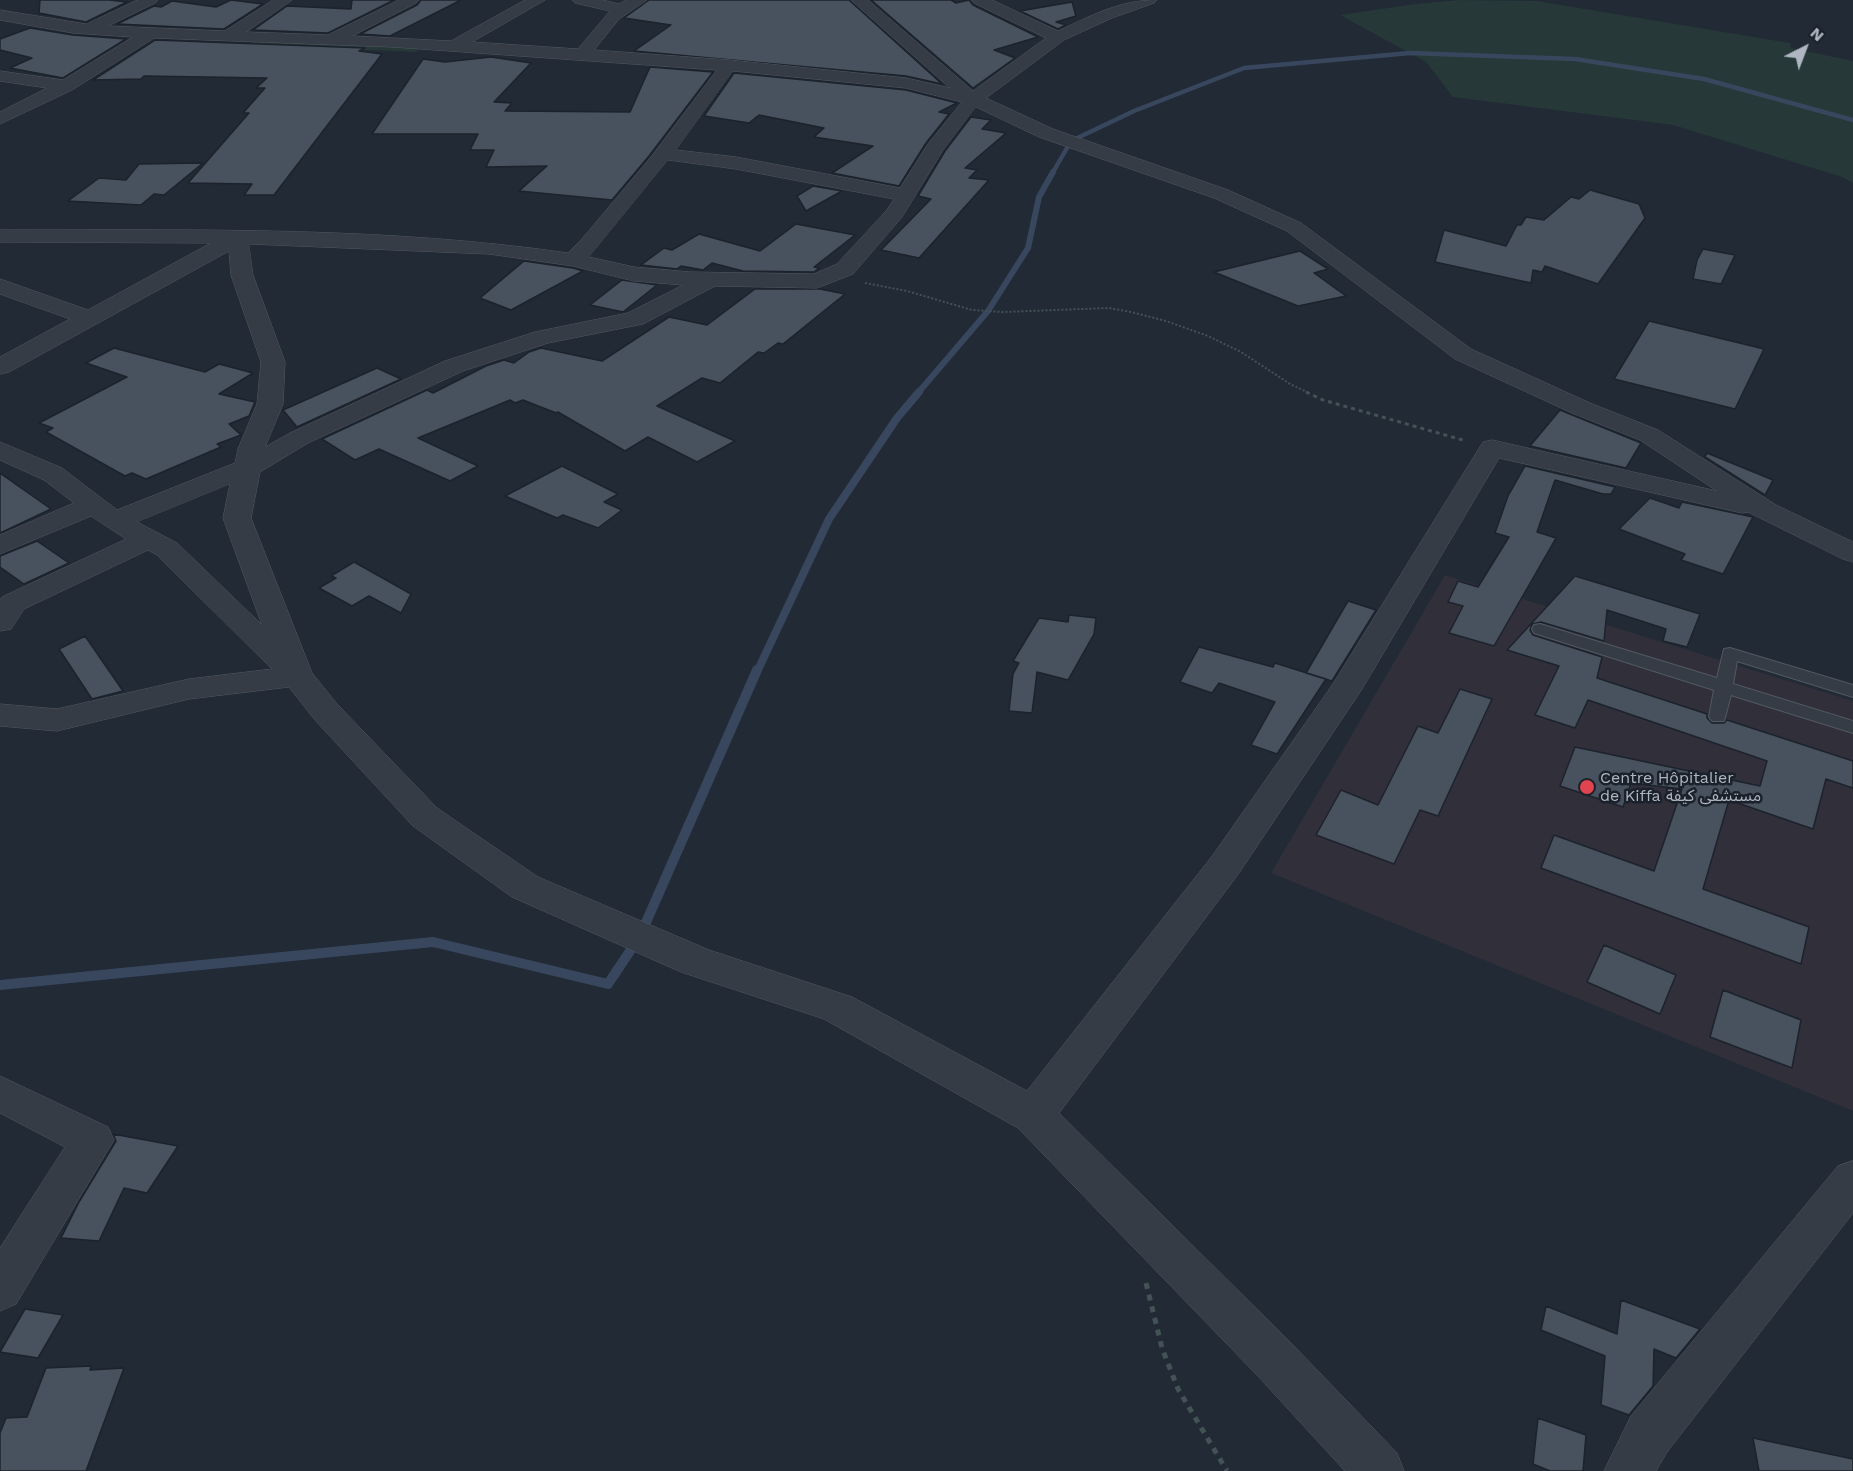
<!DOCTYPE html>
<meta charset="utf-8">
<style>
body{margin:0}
#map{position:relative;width:1853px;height:1471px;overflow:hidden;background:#212a35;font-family:"Work Sans",sans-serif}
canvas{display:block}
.north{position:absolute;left:1775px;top:18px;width:60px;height:60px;-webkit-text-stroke:4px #1a212a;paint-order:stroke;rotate:42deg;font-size:16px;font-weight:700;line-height:24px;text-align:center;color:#afb6c2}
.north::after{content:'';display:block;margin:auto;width:21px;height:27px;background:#afb6c2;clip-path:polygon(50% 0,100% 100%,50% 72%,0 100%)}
</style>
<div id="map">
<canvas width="1853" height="1471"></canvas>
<div class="north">N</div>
</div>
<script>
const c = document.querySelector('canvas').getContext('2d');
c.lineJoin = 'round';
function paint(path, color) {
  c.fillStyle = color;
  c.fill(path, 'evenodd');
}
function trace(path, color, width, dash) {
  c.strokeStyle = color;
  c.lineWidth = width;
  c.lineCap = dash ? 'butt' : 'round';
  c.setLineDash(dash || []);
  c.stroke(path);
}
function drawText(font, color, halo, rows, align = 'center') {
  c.font = font + ' "Work Sans","Noto Sans Arabic",sans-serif';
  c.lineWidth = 5;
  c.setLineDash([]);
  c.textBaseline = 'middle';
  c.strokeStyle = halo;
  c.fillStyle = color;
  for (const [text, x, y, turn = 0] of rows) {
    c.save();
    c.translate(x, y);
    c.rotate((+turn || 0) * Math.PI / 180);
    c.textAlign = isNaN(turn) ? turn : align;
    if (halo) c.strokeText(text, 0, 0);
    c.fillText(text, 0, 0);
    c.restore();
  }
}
paint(new Path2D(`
 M1445,575L1853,701V1111L1271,873Z`), '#302f3a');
paint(new Path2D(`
 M1459,0L1537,1L1790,43L1791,48L1853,61V183L1842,177L1673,125L1453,97L1426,62L1340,15L1415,4Z
 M253,39L420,48L416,52L251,45Z`), '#263838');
trace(new Path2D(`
 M1052,174L1071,141L1134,111L1244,68L1410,53L1575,59L1704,79L1853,120`), '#38475d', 4.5);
trace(new Path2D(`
 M918,393L988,311L1028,248L1039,197L1053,172`), '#38475d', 6);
trace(new Path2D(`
 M757,672L829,519L897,418L919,392`), '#38475d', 8);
trace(new Path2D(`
 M0,985L433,942L608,984L640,936L757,670`), '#38475d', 10);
const building = new Path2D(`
 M40,0H109L127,2L86,22L39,13Z
 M231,0L263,4L224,29L117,24L154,6L161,7L172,1L216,7Z
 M352,0H394L328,33L253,30L287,6L351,9Z
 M421,0H461L390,36L360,34L417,5Z
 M649,0H849L942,84L906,76L634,51L671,25L624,18Z
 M871,0H951L956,3L969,0L973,5L1038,37L994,50L1015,58L973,88Z
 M1072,2L1076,16L1056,22L1066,25L1058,29L1020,11Z
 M30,28L73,35L126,39L63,78L10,68L32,58L0,50V39Z
 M155,40L365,48L359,51L382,54L274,195H244L252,184L188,183L249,113H243L265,88H256L267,78L144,76L141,79L93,80Z
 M491,57L531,63L494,102L512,103L505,111L630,112L650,67L713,72L649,156L612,200L519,191L547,166L486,167L494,150H470L478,134H372L423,59L445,62Z
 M734,73L906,90L957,103L939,112L949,114L926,143L899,186L832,173L873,146L814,137L824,128L759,115L749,123L704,116Z
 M971,117L991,120L982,129L1006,133L965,168L977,170L969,178L989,180L919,258L881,250L931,199L918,196L945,151Z
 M203,163L164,195L154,194L141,205L68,201L99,178L126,180L139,164Z
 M813,186L842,191L806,211L797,196Z
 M1590,190L1639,204L1645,218L1598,284L1545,266L1542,272L1533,270L1531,283L1435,262L1444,230L1506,246L1517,225H1521L1526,217L1544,220L1571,197L1579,199Z
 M796,224L855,235L814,267L819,268L814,272L743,271L712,263L703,270L681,266L677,269L641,265L664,248L672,250L699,234L760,251Z
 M1703,249L1735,255L1721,284L1693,279L1697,260Z
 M1300,251L1328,269L1314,273L1346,296L1298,306L1214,272Z
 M524,261L573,268L583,271L511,310L480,298Z
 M622,280L657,285L623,312L590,305Z
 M755,289H820L845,294L783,344L778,343L764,353L758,352L720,383L702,378L657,406L735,441L697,462L648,437L625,451L558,412L556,413L523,400L515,403L510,400L418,438L478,466L450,481L379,449L355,460L322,439L427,390L433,393L486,366L504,360L514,363L529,352L541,348L602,361L669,317L707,325Z
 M1649,321L1764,349L1735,409L1614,379Z
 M114,348L205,372L219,364L253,373L219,394L255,402L249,416L229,424L241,435L217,444L221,447L146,479L132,473L125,476L46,432L53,428L39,423L127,377L86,363Z
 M377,368L401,379L297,427L283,410Z
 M1560,410L1641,443L1626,468L1530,446Z
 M1707,453L1773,480L1765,495L1705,457Z
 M562,466L618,494L604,502L622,510L598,528L563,515L557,518L505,496Z
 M1525,466L1615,487L1611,494H1603L1555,480L1537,532L1556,538L1494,646L1449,633L1463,606L1448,602L1458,581L1478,587L1509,537L1495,533L1508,496Z
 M0,473L51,509L0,533Z
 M1650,498L1679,508L1682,502L1753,517L1723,574L1681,560L1685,554L1619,529Z
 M37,541L69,563L24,584L0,567V556Z
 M354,562L411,594L401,613L369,596L352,606L319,588L336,578L331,576Z
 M1575,576L1700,614L1687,647L1663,641L1666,629L1607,610L1604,641L1541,622L1532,624L1530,630L1533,635L1602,657L1597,678L1707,714V718L1712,723H1724L1727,720L1853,761V788L1826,779L1813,829L1729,800L1703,889L1809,927L1801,964L1541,868L1554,835L1654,871L1682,789L1631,783L1623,807L1560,786L1575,747L1760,786L1767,761L1588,700L1575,728L1535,715L1559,666L1507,650Z
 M1348,601L1376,610L1332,681L1306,673Z
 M1069,615L1096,618L1094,634L1068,680L1037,672L1032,713L1009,711L1013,674L1019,663L1013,661L1039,618L1068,622Z
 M85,636L123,691L92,699L59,649Z
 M1199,647L1273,667L1275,663L1326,679L1277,754L1251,745L1275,702L1219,683L1212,693L1180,682Z
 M1460,689L1492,699L1438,816L1420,810L1394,864L1316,835L1341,790L1378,805L1418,726L1438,733Z
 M1604,945L1676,975L1660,1014L1587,982Z
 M1723,990L1801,1020L1792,1068L1710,1037Z
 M113,1134L178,1146L147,1193L124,1188L99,1241L61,1238L79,1202L116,1141Z
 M1621,1300L1700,1329L1676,1358L1654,1349L1653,1386L1629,1415L1601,1405L1605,1356L1541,1330L1546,1306L1617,1334Z
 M25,1309L63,1315L38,1358L0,1352Z
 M91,1366L90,1370L124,1368L86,1471H0V1433L6,1418L27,1417L46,1368Z
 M1538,1418L1586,1435L1583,1471H1550L1533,1464Z
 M1753,1438L1853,1459V1471H1759Z`);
paint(building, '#48515e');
trace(building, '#1c232c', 1.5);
const lane = new Path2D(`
 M1540,624L1717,678L1724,649L1730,648L1853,685V697L1737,661L1733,684L1853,721V733L1731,695L1724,721H1712L1709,717L1714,690L1534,633L1532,629L1534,625Z`);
const street = new Path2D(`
 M138,0H158L155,3L108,26L225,31L273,0H292L246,32L328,35L399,0H419L416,3L352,36L451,41L525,0H545L472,42L578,49L610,11L575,3L572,0H602L619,4L626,0H647L619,19L594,50L729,60L906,78L950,88L851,0H868L973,91L1046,38L974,3L971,0H992L1058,31C1091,16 1119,0 1157,0L1154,3L1112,18L1064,40L986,98L1053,129L1228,190L1301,223L1471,349L1590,403L1658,430L1776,505L1853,542V562L1843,559L1748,512L1742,513L1499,458L1362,689L1239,873L1059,1113L1291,1343L1397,1453L1404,1471H1345L1257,1375L1018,1128L824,1019L681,972L512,897L413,826L315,720L289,687L189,699L57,731L0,726V704L57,709L189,679L272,669L157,555L148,550L24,609L11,629L0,631V600L2,597L126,539L91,516L0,554V535L74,503L44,480L0,460V442L62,468L117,510L235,463L238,449L257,404L261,362L231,275L229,251L9,372L0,374V357L70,319L0,294V279L88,310L211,243L0,242V230C189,230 381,226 568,253L581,240L651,157L717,70L393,47L154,38L72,90L0,124V112L47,88L0,81V71L63,80L133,37L73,33L0,20V10L86,24ZM733,71L906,88L962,102L928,144L900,188L736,157L676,150ZM976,107L1039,137L1214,198L1287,231L1455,359L1572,413L1640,440L1717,491L1492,440L1483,442L1333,684L1213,855L1027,1091L852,997L709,950L538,877L437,808L337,704L312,673L251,518L260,472L308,443L463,371L548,343L643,324L715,286L817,288L853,274L902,217L943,150ZM668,160L736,169L894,199L887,210L837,264L814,274L690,272L634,267L589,257ZM249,244L489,254L573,266L634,281L683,285L628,313L535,332L445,361L290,433L265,447L283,404L285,362L253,275ZM230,484L223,518L262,625L177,543L137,522Z
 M0,1076L108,1127L114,1140L16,1304L0,1311V1248L65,1147L0,1113Z
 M1853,1161V1213L1667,1452L1656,1471H1604L1631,1416L1838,1166Z`);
trace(lane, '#525963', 2);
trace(street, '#525963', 1);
trace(new Path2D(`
 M865,283L907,291L972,310L1003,312L1109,308L1131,312L1166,321L1208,336L1241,352L1290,384L1309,393`), '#435355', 2, [2, 2]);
trace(new Path2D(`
 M1306,392L1323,400L1466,441`), '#435355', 3, [4, 4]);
trace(new Path2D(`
 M1146,1283L1162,1348L1178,1389L1227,1471`), '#435355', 5, [6, 6]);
paint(lane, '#353c46');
paint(street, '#353c46');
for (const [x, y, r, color] of [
 [1587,787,8,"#e0444e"]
]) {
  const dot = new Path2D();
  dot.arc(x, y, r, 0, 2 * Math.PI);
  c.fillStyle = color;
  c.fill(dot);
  trace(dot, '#1a212a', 2);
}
drawText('16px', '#afb6c2', '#1a212a', [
 ["Centre Hôpitalier",1600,778],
 ["de Kiffa مستشفى كيفة",1600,796]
], 'left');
</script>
